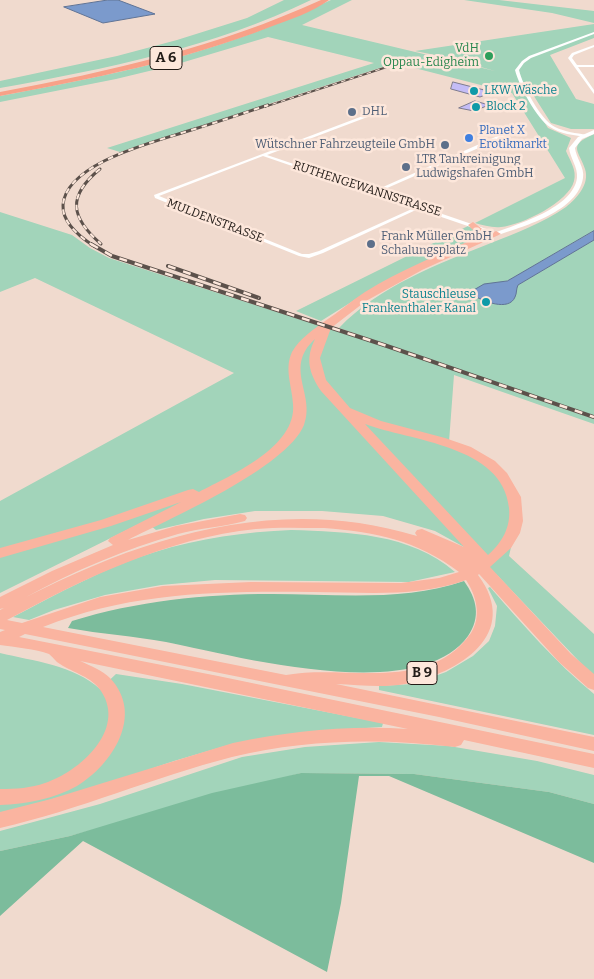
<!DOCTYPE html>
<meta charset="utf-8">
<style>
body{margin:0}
canvas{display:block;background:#f0dace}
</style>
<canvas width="594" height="979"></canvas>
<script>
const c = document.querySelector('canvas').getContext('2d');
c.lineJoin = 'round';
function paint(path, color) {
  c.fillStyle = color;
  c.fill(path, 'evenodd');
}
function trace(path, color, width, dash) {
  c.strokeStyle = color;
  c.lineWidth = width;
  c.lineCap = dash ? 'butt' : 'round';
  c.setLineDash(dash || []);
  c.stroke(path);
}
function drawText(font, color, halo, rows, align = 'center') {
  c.font = font + ' Bitter,serif';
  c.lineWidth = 5;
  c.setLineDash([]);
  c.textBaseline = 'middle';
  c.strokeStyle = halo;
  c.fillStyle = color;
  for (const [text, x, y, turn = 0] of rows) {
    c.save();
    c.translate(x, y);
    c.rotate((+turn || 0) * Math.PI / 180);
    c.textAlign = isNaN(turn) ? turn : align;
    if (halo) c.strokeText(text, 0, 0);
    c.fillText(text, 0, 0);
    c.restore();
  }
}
paint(new Path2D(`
 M284,0H311C214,47 106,69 0,88V81L117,56L177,40L247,18Z
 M331,0H352L302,25L495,71L445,57L415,51L594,24V38L550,55L576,99L594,104V129H571L551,123L525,82L519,83L548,128L571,138L566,151C570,161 577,170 574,181C569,202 522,225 501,227C492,228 483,225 475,223L565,178L512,93L395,63L120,152L107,148L374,63L268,37L174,65L116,79L0,102V96C79,81 160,66 236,39C269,28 300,14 331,0Z
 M464,0H499L594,11V23L552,13Z
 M594,134V231L507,281L502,282L489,303L507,304L518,285L594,240V416L339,328C379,286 438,264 491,243C516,233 543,223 566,207C577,198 590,184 585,169C579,150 567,146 594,134Z
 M0,212L72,235L90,248L109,258L383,346L594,419V424L454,375L449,442L499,472L517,521L509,556L594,634V677L498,576L464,547L435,531L383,516L322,511H255L204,519L156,530L145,521L0,593V501L234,373L35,278L0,292Z
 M468,226L478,231L476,238L385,281L321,321L296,311Z
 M291,530C348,532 410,533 455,572L409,582L215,580L161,585L105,595L54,610L29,620L13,617C59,593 106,567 155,552C200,538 245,532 291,530Z
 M490,587C523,625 555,662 594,694V735L379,690V686L413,684L446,672L473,656L489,641L495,626L497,606L488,588Z
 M0,653C33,661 74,665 100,689L116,674L182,684L383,723L382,727L335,730L232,744L174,761L109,783L0,814Z
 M379,742L449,746L537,761L594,775V804L549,792L414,774L301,773L70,836L0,851V831L100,804L242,757L305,747Z`), '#a2d4ba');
paint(new Path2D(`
 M464,581C477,599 481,617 468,636C418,706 236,656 166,642C134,636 101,634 68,628L72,621C137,601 204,594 272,594C335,594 404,602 464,581Z
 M301,773L414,774L549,792L594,804V863L389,776H359L341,903L327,972L83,841L0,916V851L70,836L212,793Z`), '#7cbc9c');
const water = new Path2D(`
 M108,0H118L155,14L103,23L64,7Z
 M594,231V240L518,285C516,289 517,293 515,297C509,312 482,301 473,295L472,291L484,284L507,281Z`);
paint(water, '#7b9acc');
trace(water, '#607496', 1);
const building = new Path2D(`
 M453,82L492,92L480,97L451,89Z
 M475,101L489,105L474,111L459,108Z`);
paint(building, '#c4bcf6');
trace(building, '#7d7b8e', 1);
paint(new Path2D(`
 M594,32V34L531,58L524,63L519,70C523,86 540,119 555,127C565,132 576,133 587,135V136L585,137C574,135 560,134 550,127C537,119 519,86 515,70L522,61L529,56Z
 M594,45V47L574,55L572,58L577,65H594V67H578L594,90V94L568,58L572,53Z
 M383,105L386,106L378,113L267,155L374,191L502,134L505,130H509V131L506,136L378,192L498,233V235H494L418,209L323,253L309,258L299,256L155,198L154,195L376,111ZM263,156L414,208L319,251L309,254H302L159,196Z`), '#fff');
paint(new Path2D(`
 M594,130V134L582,139L575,148C576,158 585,168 583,178C578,211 525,226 498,235H494V233C518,224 573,208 577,178C578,167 570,158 569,148L578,137Z`), '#fff');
paint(new Path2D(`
 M473,222L485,231L486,235L496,231L501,234L422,270L366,301L331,328L320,358L326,380L350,408L381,421L445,438L471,447L495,461L507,473L521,497L523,521L520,533L511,548L490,567L571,654L594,674V690L588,688L559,662L479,574L478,575C522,634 459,673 405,684C382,688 359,685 336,684L594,737V751L439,717L25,634L19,637L218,676L594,754V768L464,740L461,745L455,747C381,738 306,739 232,757C154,777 79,810 0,828V812L51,799L233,743C291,731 349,725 408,729L80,661C91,666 102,670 110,678C145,715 112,765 77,786C54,799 26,804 0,805V789C16,789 31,788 45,783C79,772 127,730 101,691C92,677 74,673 60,664C56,662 52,656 49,654C36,649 14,647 0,645V632L5,630L0,629V610L4,608L0,609V597L52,571L113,545L108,541L110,538L181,502L111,526L0,558V548L101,520L188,490L193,489L199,492C231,475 297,447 293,404C292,386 284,369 292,352C300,338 313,330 325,321C339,312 351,301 365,292C399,271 437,255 474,239L477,234L468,225ZM315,339C305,359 309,373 321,391L464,547L422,529L417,530L415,533L417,536C280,494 148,535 26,597C74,571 125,549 178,534C200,528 223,527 245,521L247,518L245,515L240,514L176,526L128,540C171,518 286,468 304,425C316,394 283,368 315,339ZM365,424C410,441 503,445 509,508C511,527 502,543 488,555ZM324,528C375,532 417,540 459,572L439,578L401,583L251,582L163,586L100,597L22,623L7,620C85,578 167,538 256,529C278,527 301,528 324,528ZM466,580C476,595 482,616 471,633C428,694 347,664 286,675L43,627C131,592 218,591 312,592C363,592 416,598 466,580Z`), '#fab4a0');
paint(new Path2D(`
 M321,0H329C313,12 289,20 270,27C183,61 91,79 0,96V92C111,71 218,47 321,0Z`), '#f8a188');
const railFar2 = new Path2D(`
 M264,107L393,65`);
const railFar1 = new Path2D(`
 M100,169C67,196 70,217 101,244
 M94,246C80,237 62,223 63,205C66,163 154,142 188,131C215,123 241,114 268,105`);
const rail = new Path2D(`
 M91,244L112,256L384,345L594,417
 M168,266L259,298`);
trace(railFar2, '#5c514b', 2);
trace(railFar1, '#5c514b', 3);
trace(rail, '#5c514b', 4);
trace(railFar2, '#fde7db', 1, [4.5]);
trace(railFar1, '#fde7db', 2, [5.5]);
trace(rail, '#fde7db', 2.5, [8]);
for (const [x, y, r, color] of [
 [489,56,5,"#2e9e5b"],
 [474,91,5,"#0f9aa8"],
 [476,107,5,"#0f9aa8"],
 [352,112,5,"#5c6f8a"],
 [469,138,5,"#3f7fe0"],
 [445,145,5,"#5c6f8a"],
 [406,167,5,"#5c6f8a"],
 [371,244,5,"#5c6f8a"],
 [486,302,5,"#0f9aa8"]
]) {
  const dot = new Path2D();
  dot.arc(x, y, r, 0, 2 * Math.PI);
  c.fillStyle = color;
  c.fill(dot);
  trace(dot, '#fde7db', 2);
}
drawText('12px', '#27864d', '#fde7db', [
 ["VdH",479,49],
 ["Oppau-Edigheim",479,63]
], 'right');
drawText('12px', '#0d838f', '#fde7db', [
 ["LKW Wäsche",484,91],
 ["Block 2",486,107],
 ["Stauschleuse",476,295,"right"],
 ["Frankenthaler Kanal",476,309,"right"]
], 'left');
drawText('12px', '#4e5e75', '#fde7db', [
 ["DHL",362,112],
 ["Wütschner Fahrzeugteile GmbH",435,145,"right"],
 ["LTR Tankreinigung",416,160],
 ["Ludwigshafen GmbH",416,174],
 ["Frank Müller GmbH",381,237],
 ["Schalungsplatz",381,251]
], 'left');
drawText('12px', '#366cbe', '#fde7db', [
 ["Planet X",479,131],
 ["Erotikmarkt",479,145]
], 'left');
drawText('12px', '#221b17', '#fde7db', [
 ["RUTHENGEWANNSTRASSE",367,189,18],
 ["MULDENSTRASSE",215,221,21]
]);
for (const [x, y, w] of [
 [166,58,32],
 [422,673,30]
]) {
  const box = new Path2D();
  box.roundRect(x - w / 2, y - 11.5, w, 23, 4);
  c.fillStyle = '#fde7db';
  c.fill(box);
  trace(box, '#221b17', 1);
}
drawText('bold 14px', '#221b17', null, [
 ["A 6",166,58],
 ["B 9",422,673]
]);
</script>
